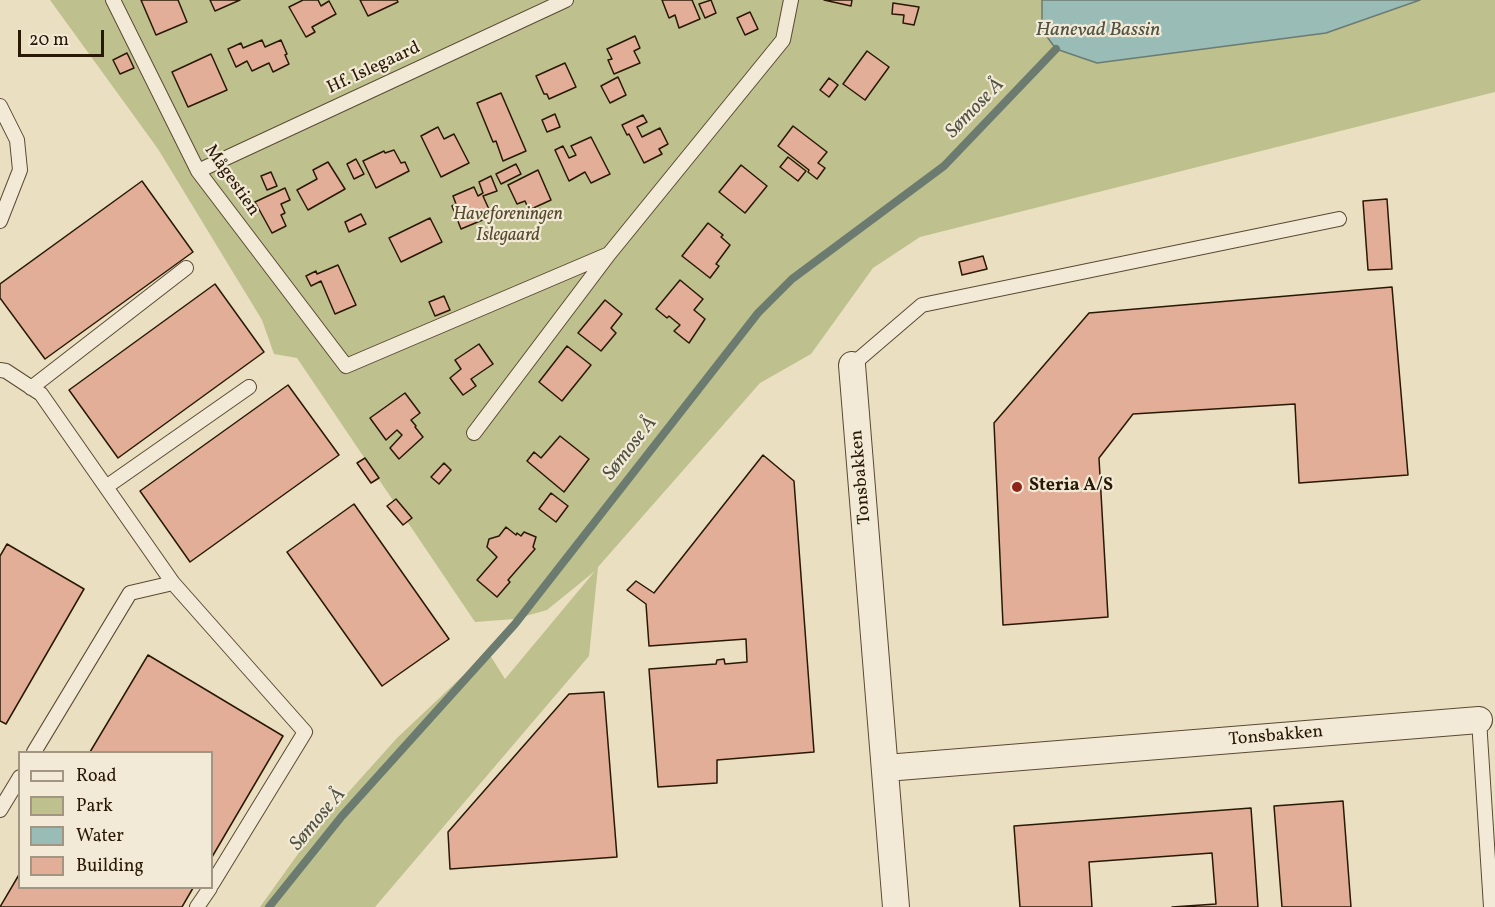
<!DOCTYPE html>
<meta charset="utf-8">
<style>
body{margin:0}
#map{position:relative;width:1495px;height:907px;overflow:hidden;background:#ebdfc1;font-family:Vollkorn,serif}
canvas{display:block}
.legend{position:absolute;left:18px;top:751px;width:195px;height:138px;box-sizing:border-box;background:#f2ead7;border:2px solid #a29683;margin:0;padding:8px 10px;list-style:none;font-size:18px;color:#291904}
.legend li{display:flex;align-items:center;gap:12px;height:30px}
.legend b{width:30px;border:2px solid #a29683}
.scale{position:absolute;left:18px;top:30px;width:86px;height:27px;box-sizing:border-box;border:3px solid #291904;border-top:0;padding-left:8px;font-size:18px;line-height:21px;white-space:nowrap;color:#291904;-webkit-text-stroke:4px #f2ead7;paint-order:stroke}
</style>
<div id="map">
<canvas width="1495" height="907"></canvas>
<ul class="legend">
<li><b style="height:8px;background:#f2ead7"></b>Road</li>
<li><b style="height:16px;background:#bec08e"></b>Park</li>
<li><b style="height:16px;background:#99bcb7"></b>Water</li>
<li><b style="height:16px;background:#e2ae97"></b>Building</li>
</ul>
<div class="scale">20 m</div>
</div>
<script>
const c = document.querySelector('canvas').getContext('2d');
c.lineJoin = 'round';
function paint(path, color) {
  c.fillStyle = color;
  c.fill(path, 'evenodd');
}
function trace(path, color, width, dash) {
  c.strokeStyle = color;
  c.lineWidth = width;
  c.lineCap = dash ? 'butt' : 'round';
  c.setLineDash(dash || []);
  c.stroke(path);
}
function drawText(font, color, halo, rows, align = 'center') {
  c.font = font + ' Vollkorn,serif';
  c.lineWidth = 4.5;
  c.setLineDash([]);
  c.textBaseline = 'middle';
  c.strokeStyle = halo;
  c.fillStyle = color;
  for (const [text, x, y, turn = 0] of rows) {
    c.save();
    c.translate(x, y);
    c.rotate((+turn || 0) * Math.PI / 180);
    c.textAlign = isNaN(turn) ? turn : align;
    if (halo) c.strokeText(text, 0, 0);
    c.fillText(text, 0, 0);
    c.restore();
  }
}
paint(new Path2D(`
 M50,0H1042V30L1326,33L1420,0H1495V92L920,237L873,268L811,354L760,383L598,567L589,656L375,907H260L318,826L397,738L488,652L505,679L595,571L547,610L515,619L475,622L297,358L274,354L262,320L158,149Z`), '#bec08e');
const water = new Path2D(`
 M1042,0H1420L1326,33L1097,63L1056,49L1042,30Z`);
paint(water, '#99bcb7');
trace(water, '#6c7b6f', 1.5);
trace(new Path2D(`
 M269,907L342,816L515,624L758,313L792,279L944,166L1056,49`), '#6c7b6f', 8);
const building = new Path2D(`
 M141,0H178L187,22L156,35Z
 M210,0H240L215,11Z
 M303,0H318L321,6L329,1L336,14L312,27L315,32L306,37L289,7Z
 M360,0H397L398,2L368,16Z
 M662,0H692L700,19L679,28L675,15L669,18Z
 M711,0L716,13L705,18L699,4Z
 M824,0H852L851,6Z
 M893,3L919,7L914,25L903,23L904,15L892,14Z
 M750,12L758,29L745,35L737,18Z
 M635,36L640,48L634,51L640,63L614,74L608,60L612,59L607,49Z
 M262,40L265,47L281,40L287,54L285,55L289,64L273,72L269,63L252,71L247,61L236,67L228,49L241,43L243,48Z
 M867,51L889,67L865,100L843,84Z
 M127,53L134,68L120,74L113,60Z
 M211,54L227,90L188,107L172,72Z
 M565,63L576,87L549,99L547,94H544L536,76Z
 M618,77L626,95L610,103L601,86Z
 M829,78L838,85L829,97L820,90Z
 M501,93L526,151L503,161L496,141L493,142L477,103Z
 M555,114L560,127L547,132L542,120Z
 M643,115L647,122L637,127L642,137L660,128L668,144L659,149L662,154L644,163L629,134L627,135L622,125Z
 M793,126L827,152L818,163L825,168L817,179L808,172L809,170L778,146Z
 M438,127L444,139L454,134L469,163L441,177L421,136Z
 M591,137L610,174L591,183L585,172L569,181L555,150L563,146L569,158L576,155L571,146Z
 M394,150L401,163L405,162L409,171L376,188L363,161L384,151L385,153Z
 M788,157L806,171L798,181L780,167Z
 M356,159L364,174L354,179L347,164Z
 M328,162L345,189L308,210L297,190L317,179L313,170Z
 M516,164L521,174L501,184L496,174Z
 M741,165L767,186L745,213L719,192Z
 M538,170L551,200L529,210L525,201L517,204L508,185Z
 M271,172L277,186L267,190L261,176Z
 M491,176L497,191L483,196L492,216L461,229L452,206L456,204L453,196L474,187L478,196L483,193L479,182Z
 M142,181L193,252L45,359L0,298V284Z
 M285,188L290,200L281,204L285,213L281,215L286,226L272,233L255,202Z
 M1387,199L1392,269L1368,270L1363,201Z
 M361,214L366,224L349,232L345,222Z
 M430,218L442,242L401,262L389,238Z
 M708,223L723,235L721,237L730,245L716,264L719,266L710,278L682,256Z
 M983,256L987,269L962,275L959,262Z
 M338,265L356,305L335,314L321,281L311,286L306,276L316,271L317,274Z
 M680,280L703,299L694,310L705,319L689,343L674,331L680,325L669,316L667,318L656,309Z
 M215,284L264,352L118,458L69,390Z
 M1392,287L1408,475L1299,483L1295,404L1133,414L1099,458L1108,617L1003,625L994,423L1089,313Z
 M444,296L450,310L435,316L429,302Z
 M605,300L622,314L611,328L616,333L601,351L578,333Z
 M479,344L493,364L471,379L476,386L463,395L450,378L461,369L455,360Z
 M567,346L591,365L562,401L539,382Z
 M288,385L339,455L190,562L140,491Z
 M405,393L420,413L411,420L416,426L415,427L423,437L399,459L390,448L402,435L397,430L386,440L370,418Z
 M560,436L589,459L564,492L527,461L534,452L541,458Z
 M763,455L794,481L814,752L717,760V783L658,787L649,669L716,664L717,660L724,659L725,664L747,662L746,639L649,646L646,604L627,590L636,581L654,593Z
 M365,458L379,478L371,483L357,463Z
 M444,463L451,470L439,484L431,477Z
 M551,493L568,506L556,522L539,509Z
 M396,499L412,518L403,525L387,506Z
 M354,504L449,639L382,686L287,552Z
 M506,527L516,535L517,533L521,536L524,532L536,537L533,547L535,549L508,580L510,582L497,597L477,580L497,557L487,547L489,539L499,536Z
 M7,544L84,589L6,724L0,721V556Z
 M148,655L283,736L212,857V752H90Z
 M604,692L617,857L450,869L448,832L569,694Z
 M1343,801L1351,907H1282L1274,806Z
 M1251,808L1258,907H1172L1216,904L1212,853L1089,862L1092,907H1020L1014,826Z
 M20,873V888H193L182,907H0Z`);
paint(building, '#e2ae97');
trace(building, '#291904', 1.5);
const service = new Path2D(`
 M113,0L198,171L346,366L609,254
 M0,106L17,140L20,170L0,221
 M198,171L566,0
 M852,365L922,305L1339,219
 M0,370L6,371L41,394L173,583L305,732L212,884
 M31,388L186,268
 M474,433L609,254L783,40L791,0
 M106,487L249,387
 M1479,720L1491,907
 M34,752L130,593L173,583
 M0,810L20,777
 M197,907L210,888`);
const minor = new Path2D(`
 M852,365L896,907
 M886,768L1479,720`);
trace(service, '#5a4a33', 16);
trace(minor, '#5a4a33', 28);
trace(service, '#f2ead7', 14);
trace(minor, '#f2ead7', 26);
for (const [x, y, r, color] of [
 [1017,487,6,"#8f2418"]
]) {
  const dot = new Path2D();
  dot.arc(x, y, r, 0, 2 * Math.PI);
  c.fillStyle = color;
  c.fill(dot);
  trace(dot, '#f2ead7', 2);
}
drawText('18px', '#291904', '#f2ead7', [
 ["Hf. Islegaard",374,69,-25],
 ["Mågestien",231,181,55],
 ["Tonsbakken",862,477,-95],
 ["Tonsbakken",1276,737,-5]
]);
drawText('italic 18px', '#564b2d', '#f2ead7', [
 ["Haveforeningen",508,216],
 ["Islegaard",508,237]
]);
drawText('bold 18px', '#291904', '#f2ead7', [
 ["Steria A/S",1029,487]
], 'left');
drawText('italic 20px', '#505243', '#f2ead7', [
 ["Hanevad Bassin",1098,31],
 ["Sømose Å",976,109,-46],
 ["Sømose Å",631,449,-52],
 ["Sømose Å",319,820,-50]
]);
</script>
